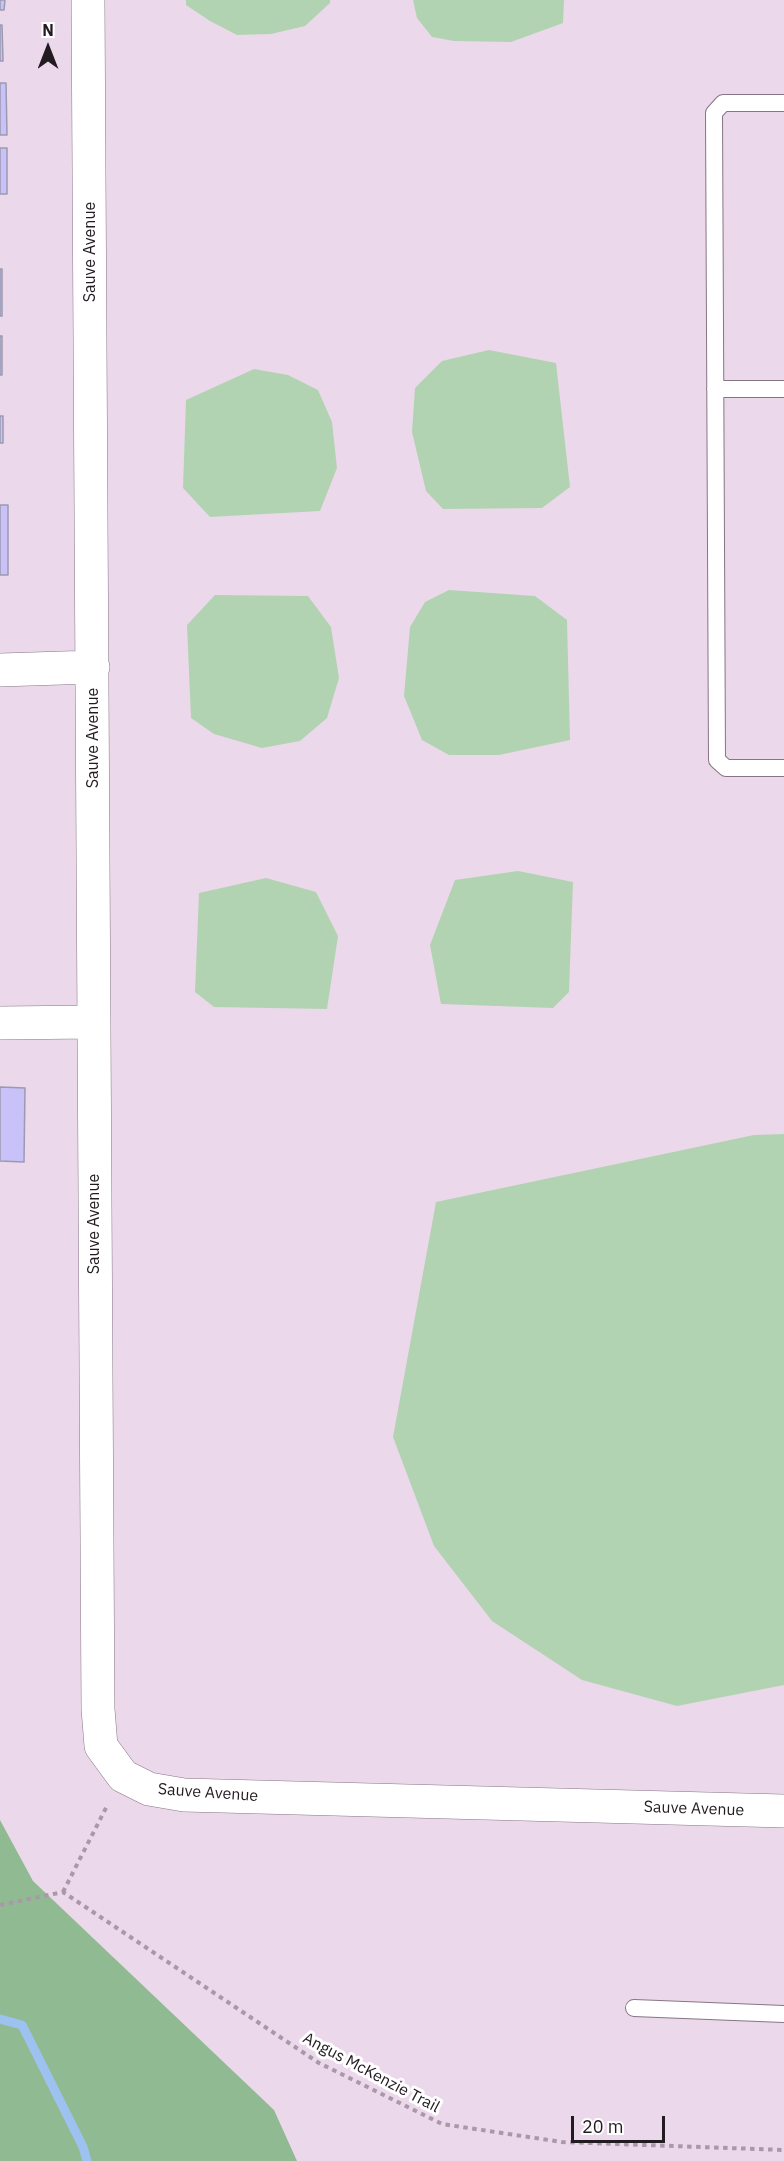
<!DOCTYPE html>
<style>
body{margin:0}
#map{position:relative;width:784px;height:2161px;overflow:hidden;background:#ecd8eb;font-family:"IBM Plex Sans",sans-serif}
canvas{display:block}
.north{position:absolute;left:18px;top:18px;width:60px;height:60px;-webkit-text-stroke:4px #fff;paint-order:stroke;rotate:0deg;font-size:16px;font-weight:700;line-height:24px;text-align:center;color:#231b22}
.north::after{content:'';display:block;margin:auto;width:21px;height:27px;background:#231b22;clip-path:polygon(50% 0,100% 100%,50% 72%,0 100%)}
.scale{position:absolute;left:571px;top:2116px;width:94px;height:27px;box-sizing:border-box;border:3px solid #231b22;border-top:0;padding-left:8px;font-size:18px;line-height:21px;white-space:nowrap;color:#231b22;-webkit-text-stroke:4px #fff;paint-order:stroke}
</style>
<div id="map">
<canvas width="784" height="2161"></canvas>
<div class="north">N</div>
<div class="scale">20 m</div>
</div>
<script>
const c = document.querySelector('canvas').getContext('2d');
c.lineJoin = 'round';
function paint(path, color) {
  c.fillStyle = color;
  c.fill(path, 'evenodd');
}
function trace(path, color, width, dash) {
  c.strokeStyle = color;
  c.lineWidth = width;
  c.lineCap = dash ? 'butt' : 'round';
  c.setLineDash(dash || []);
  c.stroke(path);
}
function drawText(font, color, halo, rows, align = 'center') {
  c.font = font + ' "IBM Plex Sans",sans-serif';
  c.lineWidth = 6;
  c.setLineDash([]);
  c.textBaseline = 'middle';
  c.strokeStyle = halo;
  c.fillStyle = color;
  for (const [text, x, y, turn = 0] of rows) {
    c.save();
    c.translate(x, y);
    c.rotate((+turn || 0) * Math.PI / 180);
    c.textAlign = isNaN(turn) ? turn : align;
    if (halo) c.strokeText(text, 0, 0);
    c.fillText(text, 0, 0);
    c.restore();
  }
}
paint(new Path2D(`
 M186,0H330V3L305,26L271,34L237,35L210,21L186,5Z
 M413,0H564L563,23L511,42L454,41L432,37L417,18Z
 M489,350L556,363L570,487L542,508L443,509L426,491L412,432L415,388L442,361Z
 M254,369L288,375L318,390L332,422L337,468L320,511L210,517L183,488L186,400Z
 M449,590L535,596L567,620L570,740L499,755H449L422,740L404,696L410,627L425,602Z
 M215,595L308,596L331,627L339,678L327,718L300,741L262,748L214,734L191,718L187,625Z
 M518,871L573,882L569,992L553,1008L441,1004L430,945L455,880Z
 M266,878L316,892L338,936L327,1009L214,1007L195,992L199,893Z
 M784,1134V1685L677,1706L582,1680L492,1621L434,1546L393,1437L436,1202L754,1135Z`), '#b2d3b2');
paint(new Path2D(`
 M0,1820L33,1881L274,2110L297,2161H0Z`), '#90ba91');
trace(new Path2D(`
 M0,2019L22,2025L83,2147L87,2161`), '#9ec2ef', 9);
const building = new Path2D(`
 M0,0H5L4,10H0Z
 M0,25H2L3,61H0Z
 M0,83H6L7,135H0Z
 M0,148H7V194H0Z
 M0,269H2V316H0Z
 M0,336H2V375H0Z
 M0,416H3V443H0Z
 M0,505H8V575H0Z
 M0,1087L25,1088L24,1162L0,1161Z`);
paint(building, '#c8c2f8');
trace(building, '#9c9ab1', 1.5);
const service = new Path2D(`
 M784,103H723L714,113L717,760L726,768H784
 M715,389H784
 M634,2008L784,2014`);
const minor = new Path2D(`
 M88,0L98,1709L101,1746L123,1776L149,1789L184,1795L784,1811
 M0,670L93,667
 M0,1023L93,1022`);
trace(service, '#877586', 18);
trace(minor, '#877586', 34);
trace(new Path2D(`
 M63,1892L108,1804
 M0,1905L63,1892L319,2063L442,2124L562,2142L784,2150`), '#a999a8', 4, [4.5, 4.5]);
trace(service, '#fff', 16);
trace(minor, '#fff', 33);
drawText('16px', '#231b22', '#fff', [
 ["Sauve Avenue",90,252,-90],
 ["Sauve Avenue",93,738,-90],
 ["Sauve Avenue",94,1224,-90],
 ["Sauve Avenue",208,1793,4],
 ["Sauve Avenue",694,1809,2],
 ["Angus McKenzie Trail",371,2073,28]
]);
</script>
